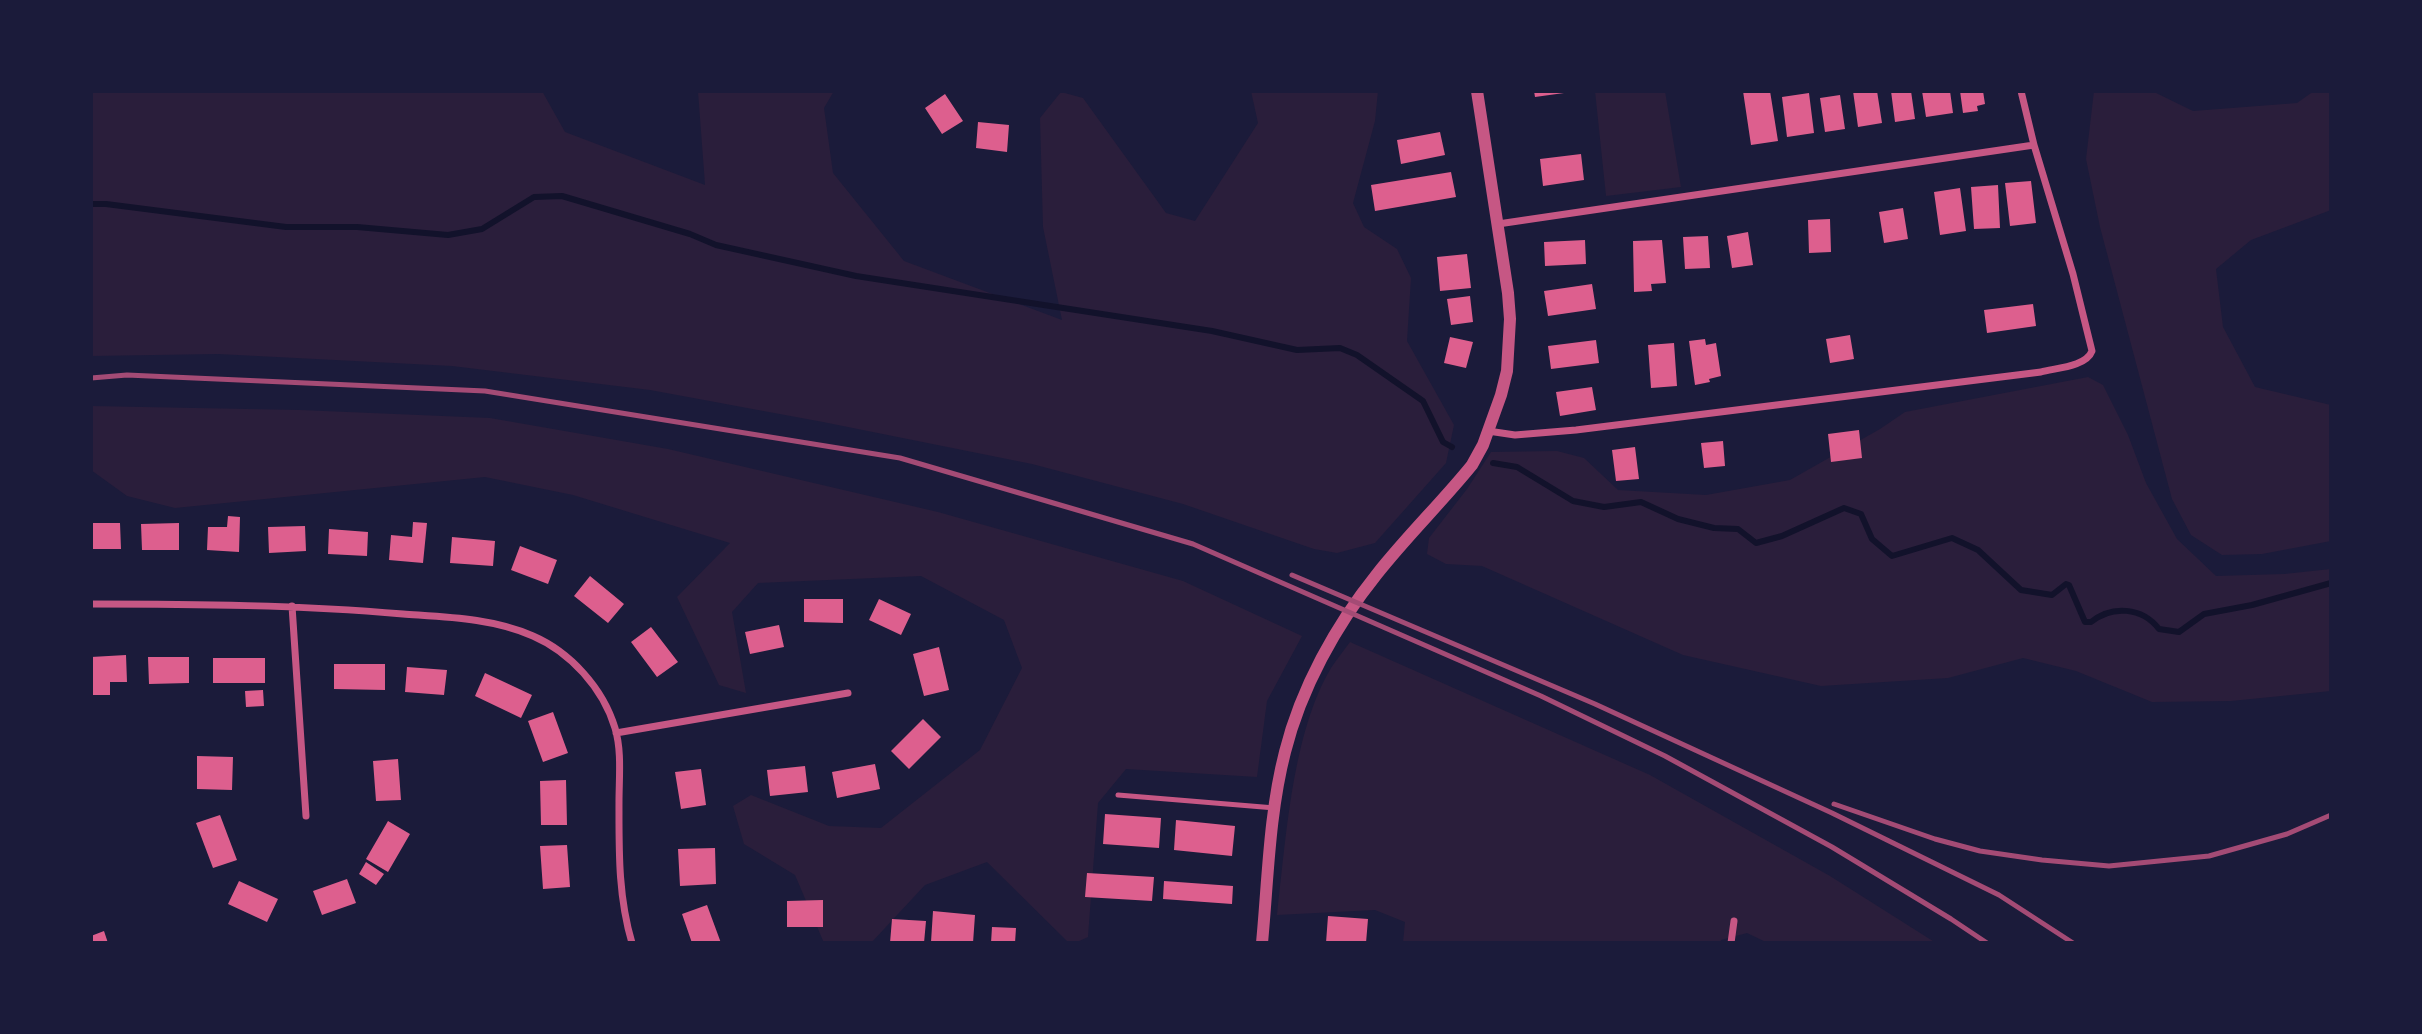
<!DOCTYPE html>
<style>
body{margin:0}
#map{position:relative;width:2422px;height:1034px;overflow:hidden;background:#1b1b3a;font-family:"Source Sans 3",sans-serif}
canvas{display:block}
.frame{position:absolute;inset:0;border:93px solid #1b1b3a;pointer-events:none}
</style>
<div id="map">
<canvas width="2422" height="1034"></canvas>
<div class="frame"></div>
</div>
<script>
const c = document.querySelector('canvas').getContext('2d');
c.lineJoin = 'round';
function paint(path, color) {
  c.fillStyle = color;
  c.fill(path, 'evenodd');
}
function trace(path, color, width, dash) {
  c.strokeStyle = color;
  c.lineWidth = width;
  c.lineCap = dash ? 'butt' : 'round';
  c.setLineDash(dash || []);
  c.stroke(path);
}
paint(new Path2D(`
 M91,91H542L565,132L705,185L698,91H834L824,108L833,173L904,261L1062,320L1043,227L1040,118L1061,92L1083,98L1166,213L1195,221L1258,123L1251,91H1378L1375,121L1353,203L1364,227L1397,249L1411,278L1407,341L1454,425L1446,463L1375,543L1337,553L1314,549L1183,504L1032,464L823,422L650,390L452,366L218,354L91,356Z
 M1595,91H1665L1681,187L1606,196Z
 M2094,91H2152L2193,111L2297,103L2314,91H2331V210L2251,240L2216,269L2223,327L2255,387L2331,405V541L2262,554L2222,555L2191,535L2172,499L2100,227L2086,159Z
 M2088,377L2103,385L2128,435L2146,483L2177,539L2216,576L2284,574L2331,569V691L2231,701L2152,702L2076,671L2023,658L1948,678L1821,686L1683,655L1482,566L1446,564L1427,554L1429,538L1467,489L1491,452L1557,451L1584,458L1618,490L1706,495L1790,480L1880,429L1905,412Z
 M91,406L300,410L490,418L668,449L938,512L1183,581L1302,636L1267,701L1257,777L1126,769L1098,803L1088,937L1075,943H1069L987,862L925,885L871,943H824L795,875L744,844L733,806L751,795L829,826L881,828L980,750L1022,668L1004,620L921,576L758,583L732,612L746,693L719,685L677,597L730,543L573,495L485,477L175,508L127,496L91,470Z
 M1350,642L1650,775L1830,876L1936,943H1768L1747,933L1721,940L1720,943H1403L1405,922L1375,910L1277,915C1286,840 1292,733 1331,668C1337,659 1344,650 1350,642Z`), '#2a1e3b');
trace(new Path2D(`
 M91,204H106L286,227H357L448,235L482,229L534,197L562,196L690,234L716,245L856,276L1212,331L1297,350L1340,348L1357,355L1423,401L1443,442L1452,447
 M1493,463L1517,467L1573,501L1604,507L1641,502L1678,519L1714,528L1738,529L1756,543L1782,536L1844,508L1861,514L1872,539L1892,556L1952,538L1978,550L2021,590L2052,595L2066,584L2069,585L2085,622H2091C2112,605 2142,607 2159,629L2179,632L2204,614L2252,605L2331,583`), '#12122b', 6);
paint(new Path2D(`
 M1534,91H1564V93L1535,97Z
 M1743,91H1770L1778,141L1751,145Z
 M1853,91H1877L1882,123L1858,127Z
 M1891,91H1911L1915,119L1895,122Z
 M1922,91H1950L1953,113L1926,117Z
 M1960,91H1983L1985,104L1977,106L1978,111L1963,113Z
 M1809,93L1814,133L1787,137L1782,97Z
 M945,94L963,121L942,134L925,108Z
 M1840,95L1845,129L1825,132L1820,98Z
 M978,122L1009,125L1007,152L976,148Z
 M1440,132L1445,155L1401,164L1397,140Z
 M1581,154L1584,180L1543,186L1540,159Z
 M1451,172L1456,197L1375,211L1371,185Z
 M2031,181L2036,223L2010,226L2005,183Z
 M1998,185L2000,228L1974,229L1971,187Z
 M1960,188L1966,231L1940,235L1934,192Z
 M1903,208L1908,239L1884,243L1879,212Z
 M1830,219L1831,252L1809,253L1808,220Z
 M1748,232L1753,265L1732,268L1727,236Z
 M1708,236L1710,268L1685,269L1683,237Z
 M1585,240L1586,264L1545,266L1544,242Z
 M1662,240L1666,283L1651,284L1652,291L1634,292L1633,241Z
 M1467,254L1471,288L1440,291L1437,257Z
 M1592,284L1596,309L1548,316L1544,291Z
 M1470,296L1473,322L1451,325L1447,299Z
 M2033,304L2036,326L1987,333L1984,310Z
 M1850,335L1854,359L1830,363L1826,339Z
 M1450,337L1473,342L1466,368L1444,363Z
 M1705,339L1706,345L1716,343L1721,376L1709,379L1710,382L1695,385L1689,341Z
 M1596,340L1599,363L1551,369L1548,346Z
 M1674,343L1677,386L1651,388L1648,345Z
 M1592,387L1596,410L1560,416L1556,392Z
 M1859,430L1862,458L1831,462L1828,434Z
 M1723,441L1725,466L1704,468L1701,443Z
 M1635,447L1639,479L1616,481L1612,450Z
 M228,516L240,517L239,552L207,550L208,527H227Z
 M413,522L427,523L423,563L389,560L391,535L412,537Z
 M91,523H120L121,549H91Z
 M179,523V550H142L141,524Z
 M305,526L306,551L269,553L268,527Z
 M329,529L368,532L367,556L328,554Z
 M452,537L495,541L493,566L450,563Z
 M520,546L557,560L548,584L511,570Z
 M590,576L624,604L608,623L574,596Z
 M804,599H843V623L804,622Z
 M879,599L911,614L901,635L869,620Z
 M779,625L784,647L750,654L745,632Z
 M651,627L678,662L657,677L631,642Z
 M939,647L949,690L924,696L913,654Z
 M126,655L127,682H110V695H92L91,657Z
 M148,657H189V683L149,684Z
 M213,658H265V683H213Z
 M334,664H385V690L334,689Z
 M407,667L447,670L444,695L405,692Z
 M485,673L532,695L521,718L475,696Z
 M263,690L264,706L246,707L245,691Z
 M553,712L568,753L543,762L528,721Z
 M923,719L941,737L909,769L891,751Z
 M197,756L233,757L232,790L197,789Z
 M398,759L401,800L376,801L373,761Z
 M875,764L880,789L837,798L832,772Z
 M805,766L808,792L770,796L767,770Z
 M701,769L706,805L681,809L675,772Z
 M566,780L567,825H541L540,781Z
 M1105,814L1161,818L1159,848L1103,844Z
 M220,815L237,860L213,868L196,823Z
 M1176,820L1235,826L1232,856L1174,850Z
 M388,821L410,834L388,872L366,859Z
 M567,845L570,887L543,889L540,846Z
 M715,848L716,884L680,886L678,849Z
 M366,862L384,874L376,885L359,874Z
 M1087,873L1154,877L1152,901L1085,897Z
 M347,879L356,903L322,915L313,891Z
 M239,881L278,899L267,922L228,904Z
 M1164,881L1233,886L1232,904L1163,899Z
 M823,900V927H787V901Z
 M707,905L721,943H692L682,914Z
 M933,911L975,915L973,943L931,942Z
 M1328,916L1368,919L1366,943H1326Z
 M892,919L926,921L924,943H890Z
 M992,927L1016,928L1015,943H991Z
 M104,931L108,943H91V936Z`), '#dd5f8e');
trace(new Path2D(`
 M1118,795L1275,808`), '#c65784', 5);
trace(new Path2D(`
 M2021,91L2034,145
 M1488,431L1515,435L1576,430L2041,372C2055,368 2086,367 2092,351L2073,274L2034,145L1498,224
 M91,604C195,604 299,605 403,614C445,617 493,618 533,636C570,652 603,688 615,728C622,751 619,778 619,802C619,850 618,896 632,943
 M292,606L306,816
 M616,733L848,693
 M1731,943L1734,921`), '#c65784', 7);
trace(new Path2D(`
 M1262,943C1268,880 1269,814 1285,752C1301,688 1336,625 1377,574C1407,536 1442,502 1472,465L1483,445L1501,395L1507,371L1510,319L1508,293L1477,91`), '#c65784', 12);
trace(new Path2D(`
 M91,378L127,375L485,391L900,458L1193,544L1541,696L1665,756L1832,847L1951,919L1987,943
 M1292,575L1595,704L1832,813L1999,895L2073,943
 M1834,804L1935,839L1980,851L2042,860L2109,866L2209,856L2287,834L2331,815`), '#a44b75', 5);
</script>
